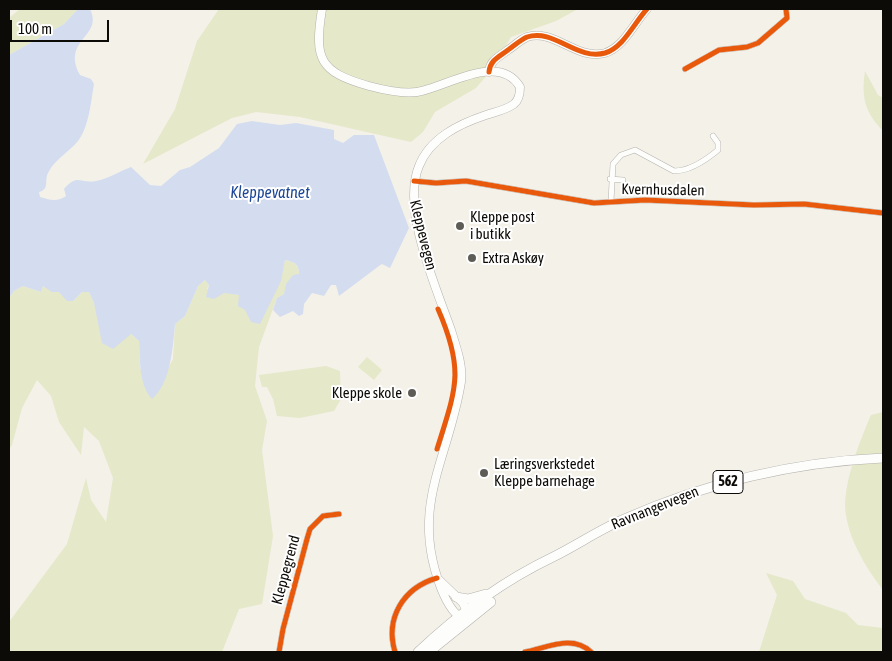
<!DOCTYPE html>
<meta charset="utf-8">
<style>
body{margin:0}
#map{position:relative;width:892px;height:661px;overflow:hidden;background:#f4f1e9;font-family:"Asap Condensed",sans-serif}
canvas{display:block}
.frame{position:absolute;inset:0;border:10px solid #0d0b07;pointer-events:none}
.scale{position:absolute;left:10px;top:20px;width:99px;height:22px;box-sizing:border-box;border:2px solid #0d0b07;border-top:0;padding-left:6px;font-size:15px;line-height:18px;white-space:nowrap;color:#0d0b07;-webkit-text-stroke:4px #fff;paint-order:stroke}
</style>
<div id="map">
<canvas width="892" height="661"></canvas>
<div class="frame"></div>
<div class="scale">100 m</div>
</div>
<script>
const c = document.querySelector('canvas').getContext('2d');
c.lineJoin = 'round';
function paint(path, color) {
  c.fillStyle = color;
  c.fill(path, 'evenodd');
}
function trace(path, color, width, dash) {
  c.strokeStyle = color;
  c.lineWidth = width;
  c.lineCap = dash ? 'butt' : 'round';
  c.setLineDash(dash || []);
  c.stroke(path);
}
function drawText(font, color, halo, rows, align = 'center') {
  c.font = font + ' "Asap Condensed",sans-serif';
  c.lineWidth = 4;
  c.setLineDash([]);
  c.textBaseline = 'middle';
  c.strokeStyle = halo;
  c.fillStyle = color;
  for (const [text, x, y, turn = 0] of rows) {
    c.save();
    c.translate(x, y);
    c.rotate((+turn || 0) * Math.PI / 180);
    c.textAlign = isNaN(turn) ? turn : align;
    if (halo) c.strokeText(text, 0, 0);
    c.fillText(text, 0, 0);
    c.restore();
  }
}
paint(new Path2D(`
 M20,9H78L64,24L9,55V18Z
 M219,9H578L556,21L511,37L497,60L479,72L487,75L476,88L435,112L423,132L411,142L300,117L256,112L232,118L143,164L175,109L197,41Z
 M865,71L878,95L883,98V131C865,112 861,98 865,71Z
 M285,260C295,262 299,264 299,275L284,294L277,298L259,347L255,386L267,421L262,450L273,536L262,604L239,609L222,652H9V622L67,544L86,478L91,500L106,522L113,478L99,441L84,427L81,455L59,422L51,396L37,380L22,408L12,445L9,449V298L14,291L23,286L41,292L43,286L59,292L73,301L82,292H89L94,303L139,341L140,367L146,388L164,382L166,372L173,359L175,324L185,316L198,286L205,280L209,285L207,289L239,295L251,321C271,300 279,289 285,260Z
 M367,357L382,370L374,380L358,367Z
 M326,366L340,371L341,399L334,411L300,418L277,416L273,399L267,387H262L259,375Z
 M883,412V590C867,569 850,542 846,515C841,488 860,440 871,415Z
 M766,573L793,581L805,599L846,613L858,625L883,628V652H759L777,595Z`), '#e5e8c9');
paint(new Path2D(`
 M78,9H90C104,37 61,39 80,75L91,79L94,84C91,101 89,127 78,141C68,153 55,159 48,173C44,181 50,189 39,192L40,197C49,200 58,202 66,196L64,189C78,173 79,184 96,181C108,179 120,171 131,167L150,185L161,186L180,170L190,167L219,148L237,124L252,121L280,125L296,123L334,130V139L343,143L354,135H374L409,228L390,268L382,264L379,266L339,296L336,285H331L324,296L312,293L304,304L303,314L299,316L293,311L280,317L273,310L277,298L284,294L286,284L293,275L299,274C299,264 295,262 285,260L281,281L260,324L251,322L245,310L238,306L239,295L224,293L214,299L206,297L209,285L205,280L198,286L185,316L175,324C173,346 171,383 152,399C139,385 140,360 139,341L131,334L113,349L102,343L94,303L89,292H82L73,301H67L59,292H52L43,286L41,292L23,286L14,291L9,298V55L64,24Z`), '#d3ddef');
const street = new Path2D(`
 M685,69L719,50L747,47L758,43L787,18L786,9
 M610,179L623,180
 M414,181L436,183L466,181L594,203L645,200L754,205L804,204L883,213
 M611,201L613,164L621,155L635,150L674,171C690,171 706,160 718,150V143L713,136
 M279,652L283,629L307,539L310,529L323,516L339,514
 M395,652C385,618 403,588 437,578
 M525,652C547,648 572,634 591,652`);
const secondary = new Path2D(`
 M322,9C314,59 319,72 369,86C384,90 401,94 417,92C445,88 499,51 520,87C520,93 519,100 514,104C506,110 495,112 486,115C459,124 430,138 419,166C401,209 436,287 451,330C456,347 463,364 461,382C449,459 409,506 441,588C445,598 453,615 463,618
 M489,72C490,60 499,57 508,50C514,46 520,40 527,37C554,28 577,61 605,53C624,47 634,23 647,9
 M437,578L463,603L468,614`);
const primary = new Path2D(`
 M456,597L468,599L486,594
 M418,652C457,615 505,580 553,557C577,545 599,530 624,519C706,483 793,462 883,458
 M429,652L491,602`);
trace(street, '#b4b2ac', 6);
trace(secondary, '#b4b2ac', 9);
trace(primary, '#b4b2ac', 10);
trace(street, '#fdfdfc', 5);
trace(secondary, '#fdfdfc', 8);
trace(primary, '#fdfdfc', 9);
trace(new Path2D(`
 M685,69L719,50L747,47L758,43L787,18L786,9
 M489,72C490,60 499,57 508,50C514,46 520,40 527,37C554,28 577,61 605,53C624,47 634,23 647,9
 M414,181L436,183L466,181L594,203L645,200L754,205L804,204L883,213
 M437,449C456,388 465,371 438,309
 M279,652L283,629L307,539L310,529L323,516L339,514
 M395,652C385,618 403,588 437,578
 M525,652C547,648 572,634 591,652`), '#e8590c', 5);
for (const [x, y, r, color] of [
 [460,226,5,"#5e5c56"],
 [472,258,5,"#5e5c56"],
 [412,393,5,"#5e5c56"],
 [484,473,5,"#5e5c56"]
]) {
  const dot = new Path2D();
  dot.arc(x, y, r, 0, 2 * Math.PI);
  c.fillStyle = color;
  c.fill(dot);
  trace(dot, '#fff', 2);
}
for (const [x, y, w] of [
 [728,482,30]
]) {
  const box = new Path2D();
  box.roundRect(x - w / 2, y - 11.5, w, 23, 4);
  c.fillStyle = '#fff';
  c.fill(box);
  trace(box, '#0d0b07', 1);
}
drawText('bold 14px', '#0d0b07', null, [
 ["562",728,482]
]);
drawText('15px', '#0d0b07', '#fff', [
 ["Kvernhusdalen",663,190,1],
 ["Kleppevegen",423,235,76],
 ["Ravnangervegen",655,508,-22],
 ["Kleppegrend",286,570,-75]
]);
drawText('15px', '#0d0b07', '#fff', [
 ["Kleppe post",470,217],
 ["i butikk",470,234],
 ["Extra Askøy",482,258],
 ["Kleppe skole",402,393,"right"],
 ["Læringsverkstedet",494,464],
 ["Kleppe barnehage",494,481]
], 'left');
drawText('italic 16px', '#1c4695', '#fff', [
 ["Kleppevatnet",270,193]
]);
</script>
